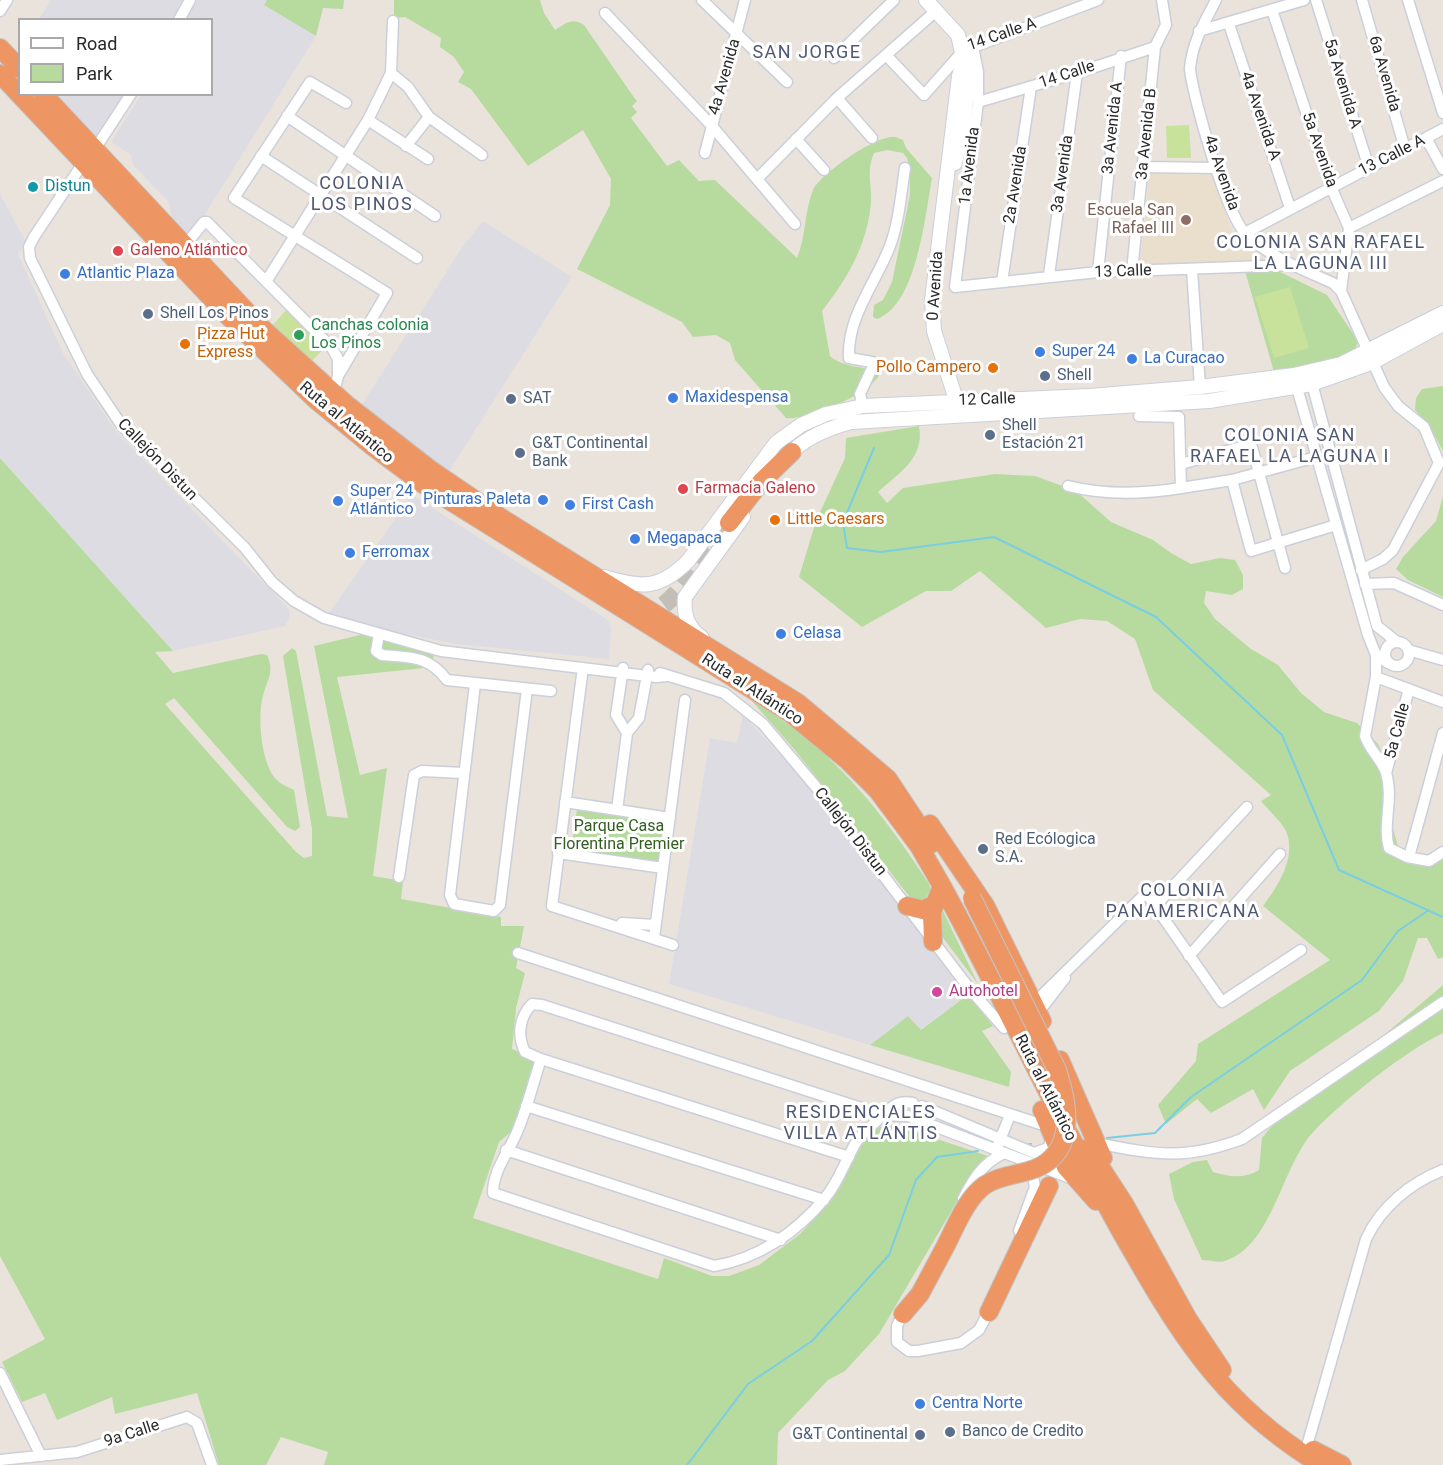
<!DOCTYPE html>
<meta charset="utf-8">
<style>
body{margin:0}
#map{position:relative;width:1443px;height:1465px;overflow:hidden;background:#eae3dc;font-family:Roboto,sans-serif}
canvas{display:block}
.legend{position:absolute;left:18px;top:18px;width:195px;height:78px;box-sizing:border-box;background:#fff;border:2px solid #a9a9a9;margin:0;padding:8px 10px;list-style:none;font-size:18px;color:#292929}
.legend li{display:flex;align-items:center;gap:12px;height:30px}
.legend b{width:30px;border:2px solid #a9a9a9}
</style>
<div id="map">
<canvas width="1443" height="1465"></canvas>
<ul class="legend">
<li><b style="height:8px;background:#fff"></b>Road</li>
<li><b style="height:16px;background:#b7db9e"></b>Park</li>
</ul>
</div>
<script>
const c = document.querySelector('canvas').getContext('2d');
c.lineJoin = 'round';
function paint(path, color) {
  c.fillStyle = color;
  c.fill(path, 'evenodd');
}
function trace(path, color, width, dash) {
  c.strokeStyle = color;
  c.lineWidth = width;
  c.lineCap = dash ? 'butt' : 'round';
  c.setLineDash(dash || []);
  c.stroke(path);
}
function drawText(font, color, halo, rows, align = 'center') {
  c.font = font + ' Roboto,sans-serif';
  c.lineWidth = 6;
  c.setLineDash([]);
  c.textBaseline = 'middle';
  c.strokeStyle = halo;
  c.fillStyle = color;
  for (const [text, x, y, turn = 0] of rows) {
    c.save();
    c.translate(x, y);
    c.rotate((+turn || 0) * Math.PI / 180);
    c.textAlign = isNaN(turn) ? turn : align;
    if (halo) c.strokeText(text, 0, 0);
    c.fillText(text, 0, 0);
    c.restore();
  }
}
paint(new Path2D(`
 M51,0H183L172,19H39Z
 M197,0H267L265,5L316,36L189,240L173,222L168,201L133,165L131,155L111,142L141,95L212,94V20L186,19Z
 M52,95H125L95,141Z
 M0,194L26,242L18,254L63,353L115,430L289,609L290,617L285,626L173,651L0,458Z
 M483,221L572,277L448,473L361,406L463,246Z
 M412,495L608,620L611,628L609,659L456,644L355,624L329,613Z
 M743,715L800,776L969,994L920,1030L908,1016L870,1045L669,984L710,738L737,743Z`), '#dedce3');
paint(new Path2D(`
 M1150,170H1211L1230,227L1240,242L1266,263L1139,271Z`), '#eadfcd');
paint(new Path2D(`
 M267,0H344L343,9L323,8L316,36L264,5Z
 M394,0H540L544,13L555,30C566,23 572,17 584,25L633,96L637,101L632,106L637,112L631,118L667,166L679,160L699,181L715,180L797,258C806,237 804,212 813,190C820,174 876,135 894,137C897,137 900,139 903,140L906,148L932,178C925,216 917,305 877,319L873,317L874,305L883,300L892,282L910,195V172L907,158L903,153L887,150L874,153C866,172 872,183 871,203C867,245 848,278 822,311L830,356C845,369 865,365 880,373C873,393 807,421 786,418L735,360L730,343L716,335L693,337L682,322L577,269L610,205L611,179L583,130L528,166L471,89L458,82L464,72L454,57L440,47L441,38L405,17L394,18Z
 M1274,269L1327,295L1358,341L1354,353L1316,366L1274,372L1245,271Z
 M1443,386V451L1429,426L1415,410L1416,398L1422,389Z
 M919,426C925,458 900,472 878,492L887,503L903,488L995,474L1035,476L1076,491L1111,522L1153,540L1171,553L1191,564L1220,558L1235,560L1243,575V589L1232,595L1206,591L1204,603L1215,619L1251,649L1278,665L1301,693L1324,712L1357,723L1378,744L1386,760L1390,819L1398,846L1415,860L1436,863L1443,857V957L1438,959L1427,938H1418L1403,981L1379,1011L1290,1071L1264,1110L1253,1089L1211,1113L1197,1099L1166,1124L1158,1105L1196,1061L1198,1044L1330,960L1263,906C1278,886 1297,857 1286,831C1281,821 1268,810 1261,801L1271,795L1153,690L1135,639L1107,621L1080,619L1046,628L980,571L951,591H926L862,627L799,577L816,521L845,458L846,438Z
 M0,458L173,651L155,652L173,673L261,654L267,655C275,672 267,680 263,696C257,716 261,767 278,781C282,785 289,787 294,790L300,827L295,831L287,827L174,698L165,704L296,852L304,858L312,856V829L283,656L292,648L296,651L327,816L348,818L314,646L364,634L433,653L434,667L337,677L360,775L387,768L373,876L403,881L401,899L501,917V926H524L516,968L525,973L516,1008L512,1049L535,1058L512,1131L499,1142L473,1218L658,1279L664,1258L712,1276H729L759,1265L800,1234L822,1210L861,1144L871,1133L880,1127L895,1125L988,1156L976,1169L879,1334L845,1371L828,1380L778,1433L777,1465H324L328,1452L281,1437L266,1465H219L197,1393L115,1414L112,1397L57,1420L45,1393L22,1402L2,1362L45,1339L0,1256Z
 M1443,496V597L1408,580L1396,569L1403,557L1436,521Z
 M751,700C830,746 880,808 929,884L931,891L922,902L909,896L794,749Z
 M577,809L666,822L660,864L571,851Z
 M942,909L978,984L934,926Z
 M1443,985V1033C1404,1052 1345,1099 1315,1130C1281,1165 1274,1245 1225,1261C1219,1263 1209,1260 1202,1260L1174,1199L1169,1174L1193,1162L1207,1160L1213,1172C1230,1177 1244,1179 1259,1170L1262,1138L1271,1127L1311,1097Z
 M969,994L993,1026L982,1031L1011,1072L1009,1087L870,1045L908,1016L921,1030Z`), '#b7db9e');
paint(new Path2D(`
 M1189,125L1191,158H1167L1166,126Z
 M1290,287L1309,348L1274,358L1255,297Z
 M286,310L326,346L312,361L273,325Z`), '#c8e19b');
trace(new Path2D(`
 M874,448L843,522L847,548L881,552L994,537L1156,617L1282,735L1339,870L1443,917
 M1107,1138L1155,1133L1191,1097L1362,980L1398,931L1429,910
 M1025,1145L1031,1144
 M687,1465L748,1384L812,1341L889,1255L916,1180L937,1157L978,1151`), '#7acde2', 2);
trace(new Path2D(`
 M640,617C675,610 708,551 729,523`), '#c3beb8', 18, [18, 9]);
const street = new Path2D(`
 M702,0L787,82
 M1216,0C1204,23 1192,43 1190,69C1193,98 1226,213 1245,233C1267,256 1304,270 1333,283L1341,291L1384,387L1398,406L1424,427L1439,463L1393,550L1383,559L1361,570
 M1316,0L1369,168
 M1362,0L1405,149
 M1408,0L1443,113
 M1272,10L1331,187L1349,228L1341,291
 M0,11L7,0
 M605,13L711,125L795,224
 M179,20L190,0
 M1229,24L1290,208
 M1199,31L1304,0
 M973,47L978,72V102L955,287L1098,272L1293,265
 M886,55L924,95L963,51L1098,0
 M834,58L894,0
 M391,73L408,87L429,117L482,155
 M837,98L872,138
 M978,102L1077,73L1155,47
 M287,116L435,216
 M368,120L428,159
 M1426,138L1443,169
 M796,139L824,170
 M406,146L429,117
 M95,149L131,94
 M705,153L745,0
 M261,156L417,258
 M83,163L34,237L29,247L30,258L87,374L122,426L245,548L272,582L294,601L324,618L441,651L656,677L667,676
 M1144,167L1216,168
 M758,178L837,98L936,11
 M1349,228L1443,181
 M1245,233L1443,129
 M186,244L204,222H207L332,348L338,359V374
 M1192,270L1200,387
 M1132,271L1155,47L1166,25L1162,0
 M1098,272L1121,56
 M1049,275L1077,73
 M267,280L368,120L391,73L393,21
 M1002,282L1031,87
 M1310,376L1377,626L1397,642
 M1295,381L1368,635L1376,655L1388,663
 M336,384L338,376L387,293L234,198L310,82L346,103
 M863,406L860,394L873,366L872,362L849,358C847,316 876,283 890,246C899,222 901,194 905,168
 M1139,416L1179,417L1181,488L1232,480L1316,457
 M1181,464L1248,445L1252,447L1285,568
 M1232,480L1251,551L1336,525
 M1068,486C1104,495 1144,494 1181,488
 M1365,584L1394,583L1443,605
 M379,634L376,651L382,655C411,658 428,655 447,680L551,691
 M1385 654a12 12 0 1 1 24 0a12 12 0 1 1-24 0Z
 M1408,650L1443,660
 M1376,655V677L1443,702
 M623,668L616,715L627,733
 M660,673L724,693L763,724L816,787L969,988L1004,1028
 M582,675L552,906L673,945
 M1376,677L1365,736C1369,750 1382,759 1386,773C1394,799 1382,825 1389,848L1407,857L1429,861L1443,852
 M475,684L450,895L454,904L494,911L500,905L527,689
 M1386,773L1409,689
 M565,802L670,818
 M617,810L627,733L639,718L648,670
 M558,853L663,868
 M1409,857L1443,733
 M399,877L414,775L422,771L463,773
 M1156,905L1247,807
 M622,923L655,925
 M654,938L685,700
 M518,953L1040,1124
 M1189,956L1280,854
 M1034,1003L1146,893L1222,1002L1301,950
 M1038,1013L1065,978
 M541,1059C533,1083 527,1109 517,1132C509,1152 493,1170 493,1193L714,1266C758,1259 797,1232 825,1198C838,1183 844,1164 854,1146C860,1134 872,1126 882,1116C893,1106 897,1100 913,1103
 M526,1106L824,1200
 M922,1106L1034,1153L1048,1148L1053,1135
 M1101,1144C1158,1155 1186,1160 1242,1139L1443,1002
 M998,1145L1010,1115
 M506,1150L781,1240
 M849,1157L541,1059L525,1052C517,1036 519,1017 532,1004L542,1005L883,1115L908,1116L1070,1178
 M963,1199C974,1178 982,1164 1004,1153
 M1019,1231L1035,1187L1031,1166
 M904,1310L897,1326V1342L909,1351H918L961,1343L979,1330L991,1307
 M0,1373L41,1456
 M1307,1446L1366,1239C1381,1207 1410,1183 1443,1170
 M0,1460L77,1452L187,1417L197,1423L212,1465`);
const secondary = new Path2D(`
 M926,0L958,35L968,78L964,121L955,163
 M959,409L934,331L932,300L959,76L963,63
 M787,458C801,439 829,428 851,422L1209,401L1312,384L1371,363L1443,324
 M604,577C642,588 659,590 688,561L776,443L801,425L826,414L863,406L1089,396L1200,387L1294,375L1341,364L1443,313
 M702,638C687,627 683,614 685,597L743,517`);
const highway = new Path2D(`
 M0,48L20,69
 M0,74L228,316L316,400L372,446L423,484L790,713L847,760L878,791L919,846L942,886C1004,999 1057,1117 1120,1230C1177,1330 1219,1404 1321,1465
 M43,94L264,330L346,404L431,470L503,519L798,703L888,779L931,844
 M729,523L761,482L792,452
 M930,824L985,905L1042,1021
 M907,906L923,910L935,904
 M933,942L932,912L942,886
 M1060,1060L1103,1158
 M1042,1110L1066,1167L1096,1201
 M1088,1148L1125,1205L1188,1319L1222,1370
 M989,1312L1049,1186
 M903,1314L920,1294L943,1251
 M1313,1450L1342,1465`);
trace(street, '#cbcfd9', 13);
trace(secondary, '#cbcfd9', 16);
trace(highway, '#c3c3c3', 20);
trace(street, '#fff', 10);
trace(secondary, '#fff', 14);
trace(highway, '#ed9664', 18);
const highwayBridge = new Path2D(`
 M943,1251C954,1231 965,1199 985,1185C1000,1175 1020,1175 1037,1168C1077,1150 1068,1103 1057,1070L972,898`);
trace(highwayBridge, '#c3c3c3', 20, []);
trace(highwayBridge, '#ed9664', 18);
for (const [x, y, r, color] of [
 [33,187,6,"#0f9aa8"],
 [1186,220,6,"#8d6e63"],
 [118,251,6,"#e0444e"],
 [65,274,6,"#3f7fe0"],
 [148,314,6,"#5c6f8a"],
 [299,335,6,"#2e9e5b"],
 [185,344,6,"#e8710a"],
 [1040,352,6,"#3f7fe0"],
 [1132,359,6,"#3f7fe0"],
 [993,368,6,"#e8710a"],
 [1045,376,6,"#5c6f8a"],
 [673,398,6,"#3f7fe0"],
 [511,399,6,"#5c6f8a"],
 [990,435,6,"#5c6f8a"],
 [520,453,6,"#5c6f8a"],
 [683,489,6,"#e0444e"],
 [543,500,6,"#3f7fe0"],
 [338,501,6,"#3f7fe0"],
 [570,505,6,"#3f7fe0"],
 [775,520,6,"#e8710a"],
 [635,539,6,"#3f7fe0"],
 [350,553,6,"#3f7fe0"],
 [781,634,6,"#3f7fe0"],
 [983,849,6,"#5c6f8a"],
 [937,992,6,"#d1479c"],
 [920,1404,6,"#3f7fe0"],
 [950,1432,6,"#5c6f8a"],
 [920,1435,6,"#5c6f8a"]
]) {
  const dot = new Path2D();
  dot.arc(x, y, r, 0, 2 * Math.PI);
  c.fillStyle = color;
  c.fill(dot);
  trace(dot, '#fff', 2);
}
drawText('16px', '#292929', '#fff', [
 ["14 Calle A",1002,35,-19],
 ["6a Avenida",1384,74,74],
 ["14 Calle",1067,75,-18],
 ["4a Avenida",725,77,-74],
 ["5a Avenida A",1342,84,73],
 ["4a Avenida A",1260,116,71],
 ["3a Avenida A",1113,128,-84],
 ["3a Avenida B",1147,134,-84],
 ["5a Avenida",1319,150,71],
 ["13 Calle A",1392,156,-27],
 ["1a Avenida",970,166,-83],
 ["4a Avenida",1221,173,71],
 ["3a Avenida",1063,174,-82],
 ["2a Avenida",1016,185,-81],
 ["13 Calle",1123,272,-2],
 ["0 Avenida",936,286,-86],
 ["12 Calle",987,400,-2],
 ["Ruta al Atlántico",346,423,40],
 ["Callejón Distun",157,460,46],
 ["Ruta al Atlántico",752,690,33],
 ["5a Calle",1398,731,-75],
 ["Callejón Distun",850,832,52],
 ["Ruta al Atlántico",1045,1088,63],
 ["9a Calle",132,1434,-18]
]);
drawText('16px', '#0d838f', '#fff', [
 ["Distun",45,187]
], 'left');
drawText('16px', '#785e54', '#fff', [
 ["Escuela San",1174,211],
 ["Rafael III",1174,229]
], 'right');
drawText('16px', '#be3a42', '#fff', [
 ["Galeno Atlántico",130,251],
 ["Farmacia Galeno",695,489]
], 'left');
drawText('16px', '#366cbe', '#fff', [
 ["Atlantic Plaza",77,274],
 ["Super 24",1052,352],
 ["La Curacao",1144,359],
 ["Maxidespensa",685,398],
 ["Super 24",350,492],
 ["Atlántico",350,510],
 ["Pinturas Paleta",531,500,"right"],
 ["First Cash",582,505],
 ["Megapaca",647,539],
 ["Ferromax",362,553],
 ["Celasa",793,634],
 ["Centra Norte",932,1404]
], 'left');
drawText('16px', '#4e5e75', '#fff', [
 ["Shell Los Pinos",160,314],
 ["Shell",1057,376],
 ["SAT",523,399],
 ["Shell",1002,426],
 ["Estación 21",1002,444],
 ["G&T Continental",532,444],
 ["Bank",532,462],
 ["Red Ecólogica",995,840],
 ["S.A.",995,858],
 ["Banco de Credito",962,1432],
 ["G&T Continental",908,1435,"right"]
], 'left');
drawText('16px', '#27864d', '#fff', [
 ["Canchas colonia",311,326],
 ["Los Pinos",311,344]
], 'left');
drawText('16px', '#c56008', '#fff', [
 ["Pizza Hut",197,335],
 ["Express",197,353],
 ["Pollo Campero",981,368,"right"],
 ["Little Caesars",787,520]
], 'left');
drawText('16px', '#325e21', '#fff', [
 ["Parque Casa",619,827],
 ["Florentina Premier",619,845]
]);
drawText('16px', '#b23c85', '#fff', [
 ["Autohotel",949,992]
], 'left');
c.letterSpacing = '1.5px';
drawText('18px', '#4e5875', '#fff', [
 ["SAN JORGE",807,53],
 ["COLONIA",362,184],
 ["LOS PINOS",362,205],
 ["COLONIA SAN RAFAEL",1321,243],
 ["LA LAGUNA III",1321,264],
 ["COLONIA SAN",1290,436],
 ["RAFAEL LA LAGUNA I",1290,457],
 ["COLONIA",1183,891],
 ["PANAMERICANA",1183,912],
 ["RESIDENCIALES",861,1113],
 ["VILLA ATLÁNTIS",861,1134]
]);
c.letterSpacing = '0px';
</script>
